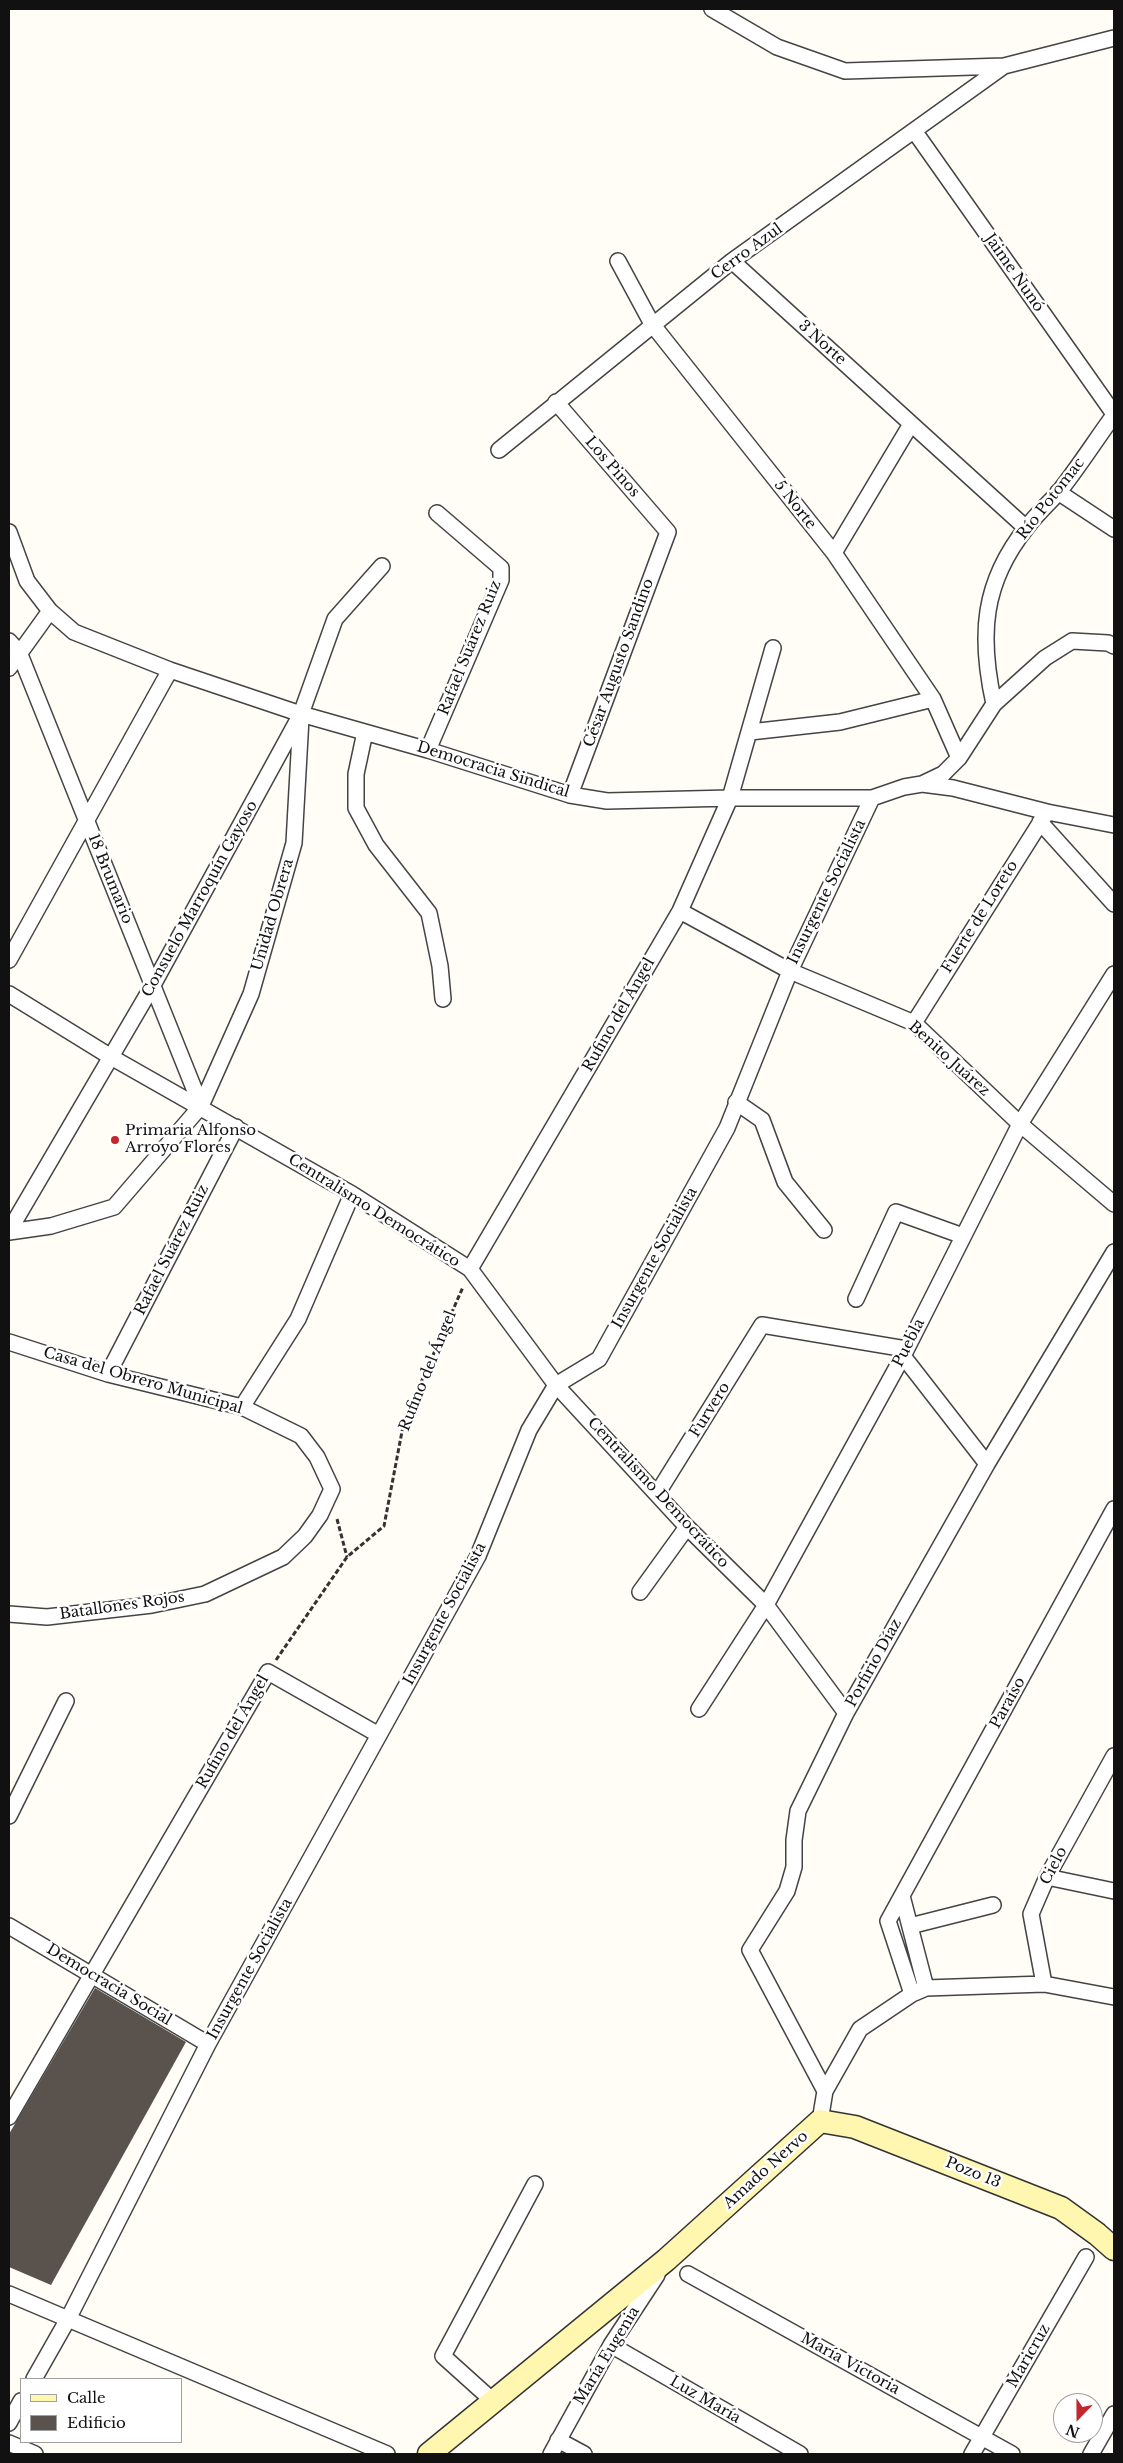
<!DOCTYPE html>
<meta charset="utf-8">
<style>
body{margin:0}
#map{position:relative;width:1123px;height:2463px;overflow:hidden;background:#fffdf5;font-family:"Libre Baskerville",serif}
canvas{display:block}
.frame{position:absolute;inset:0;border:10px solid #111;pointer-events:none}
.legend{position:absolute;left:20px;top:2378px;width:162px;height:65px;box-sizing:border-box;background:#fff;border:1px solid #a0a0a0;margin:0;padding:6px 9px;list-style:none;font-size:15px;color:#111}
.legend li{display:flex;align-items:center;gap:10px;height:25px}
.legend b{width:25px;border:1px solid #a0a0a0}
.north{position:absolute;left:1053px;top:2393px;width:50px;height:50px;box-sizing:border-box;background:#fff;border:1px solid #a0a0a0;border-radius:50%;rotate:202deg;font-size:14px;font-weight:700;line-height:20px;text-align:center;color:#111}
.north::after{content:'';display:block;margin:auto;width:18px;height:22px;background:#c4262e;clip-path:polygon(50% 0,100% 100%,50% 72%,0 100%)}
</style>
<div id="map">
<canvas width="1123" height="2463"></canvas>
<div class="frame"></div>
<ul class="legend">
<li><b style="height:6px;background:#fff6b0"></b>Calle</li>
<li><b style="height:14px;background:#5a524d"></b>Edificio</li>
</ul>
<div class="north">N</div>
</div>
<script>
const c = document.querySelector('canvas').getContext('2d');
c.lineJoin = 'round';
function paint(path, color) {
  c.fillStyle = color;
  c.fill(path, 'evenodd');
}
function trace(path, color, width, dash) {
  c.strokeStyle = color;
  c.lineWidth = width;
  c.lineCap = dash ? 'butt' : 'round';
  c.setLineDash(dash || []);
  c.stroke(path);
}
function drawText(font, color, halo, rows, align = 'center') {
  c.font = font + ' "Libre Baskerville",serif';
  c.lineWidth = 5;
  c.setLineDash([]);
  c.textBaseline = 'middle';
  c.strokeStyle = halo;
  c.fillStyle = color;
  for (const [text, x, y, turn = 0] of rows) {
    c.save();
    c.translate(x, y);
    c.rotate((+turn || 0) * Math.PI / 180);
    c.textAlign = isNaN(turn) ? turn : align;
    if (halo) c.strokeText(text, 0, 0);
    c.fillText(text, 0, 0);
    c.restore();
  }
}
paint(new Path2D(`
 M95,1988L186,2042L51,2285L9,2267V2134Z`), '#5a524d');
const minor = new Path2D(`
 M712,9L777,47L845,71L1004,66L1114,38
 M915,132L1114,414
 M618,261L652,324L834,553L933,699L959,758
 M732,261L1026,528
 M556,402L668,532L570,795
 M499,450L732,261L1004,66
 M1058,492L1114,529
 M9,532L27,581L50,611L74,632L170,670L301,714L428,750L570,795L607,801L730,798H872L904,787L922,784L953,788L1047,812L1114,825
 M834,553L911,424
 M9,641L19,652L201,1106
 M9,668L50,611
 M994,704C979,636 982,583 1027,527C1036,515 1048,504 1058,493C1078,468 1095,441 1114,415
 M365,732L356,774V808L376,845L429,913L440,966L443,999
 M750,732L840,722L933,699
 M428,750L501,580V568L437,513
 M922,784L943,774L959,758L994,704L1045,658L1072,641L1108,643L1114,646
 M1040,822L1114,904
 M680,911L790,971L914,1023L1020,1124L1114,1204
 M9,960L170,670
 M9,994L111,1057L352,1194L470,1269L556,1385L687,1527L766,1605L846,1713
 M914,1023L1047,812
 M736,1102L762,1120L785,1182L824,1230
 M9,1231L153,985L301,714L335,619L382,566
 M9,1232L51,1226L114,1207L201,1106L251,994L294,843L301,718
 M470,1269L680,911L730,798L773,648
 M856,1299L896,1212L963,1236
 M9,1342L108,1374L242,1407L301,1436L317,1457L332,1489L320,1515L305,1536L283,1557L205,1594L152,1605L47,1617L9,1614
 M903,1356L987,1464
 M108,1374L236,1127
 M242,1407L298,1319L352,1194
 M657,1494L762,1325L906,1349
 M640,1592L687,1527
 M699,1709L766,1605L903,1356L1020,1124L1114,974
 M9,1816L66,1701
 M1047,1877L1114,1891
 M902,1896L926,1988
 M9,1926L208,2044
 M910,1926L993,1905
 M1044,1984L1031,1914L1047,1877L1114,1756
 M912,1994L888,1921L1114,1509
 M825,2091L750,1950L787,1891L794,1867V1840L798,1811L846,1713L987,1464L1114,1252
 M9,2117L268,1672L379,1735
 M820,2121L825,2091L860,2029L912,1994L926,1988L1044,1984L1114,1997
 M688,2274L1012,2454
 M9,2294L387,2454
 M611,2345L800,2454
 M34,2379L68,2319L208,2044L478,1556L529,1430L556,1385L599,1359L727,1128L790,971L872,798
 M493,2401L443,2356L535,2184
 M9,2423L21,2401
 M558,2440L584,2454
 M9,2443L35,2454
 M551,2454L611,2345L657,2275
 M972,2454L1086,2257
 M1091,2454L1114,2414`);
const secondary = new Path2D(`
 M429,2454L666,2260L820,2121L855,2127L1061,2208L1097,2234L1114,2249`);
trace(minor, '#444', 18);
trace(secondary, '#333', 25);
trace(new Path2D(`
 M337,1519L347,1557
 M276,1660L347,1557L384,1526L404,1421L463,1287`), '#333', 3, [5, 2.5]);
trace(minor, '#fff', 15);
trace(secondary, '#fff6b0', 22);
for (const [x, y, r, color] of [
 [115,1140,5,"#c4262e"]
]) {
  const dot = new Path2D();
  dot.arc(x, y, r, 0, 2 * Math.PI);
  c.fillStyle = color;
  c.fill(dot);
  trace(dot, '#fff', 2);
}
drawText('15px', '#111', '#fff', [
 ["Cerro Azul",747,252,-36],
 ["Jaime Nunó",1014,273,55],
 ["3 Norte",822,343,42],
 ["Los Pinos",612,467,49],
 ["Río Potomac",1051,499,-52],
 ["5 Norte",795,505,52],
 ["Rafael Suárez Ruiz",470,648,-68],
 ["César Augusto Sandino",619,663,-70],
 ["Democracia Sindical",493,770,17],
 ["18 Brumario",110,879,68],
 ["Insurgente Socialista",827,892,-64],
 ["Consuelo Marroquín Gayoso",200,899,-61],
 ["Unidad Obrera",273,915,-74],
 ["Fuerte de Loreto",980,917,-58],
 ["Rufino del Ángel",619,1015,-60],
 ["Benito Juárez",949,1059,42],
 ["Centralismo Democrático",374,1211,32],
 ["Rafael Suárez Ruiz",172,1250,-63],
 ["Insurgente Socialista",655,1258,-61],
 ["Puebla",909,1343,-63],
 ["Rufino del Ángel",428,1371,-68],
 ["Casa del Obrero Municipal",143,1381,16],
 ["Furvero",710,1410,-58],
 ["Centralismo Democrático",658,1493,47],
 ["Batallones Rojos",122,1606,-8],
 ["Insurgente Socialista",445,1614,-62],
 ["Porfirio Díaz",874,1663,-61],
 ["Paraíso",1008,1703,-61],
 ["Rufino del Ángel",233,1732,-60],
 ["Cielo",1054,1866,-62],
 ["Insurgente Socialista",250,1969,-61],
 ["Democracia Social",109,1985,31],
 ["Amado Nervo",766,2170,-42],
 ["Pozo 13",973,2173,22],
 ["María Eugenia",607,2356,-59],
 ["Maricruz",1029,2356,-60],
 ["María Victoria",850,2364,29],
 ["Luz María",705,2400,30]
]);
drawText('15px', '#111', '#fff', [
 ["Primaria Alfonso",125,1131],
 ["Arroyo Flores",125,1148]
], 'left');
</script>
